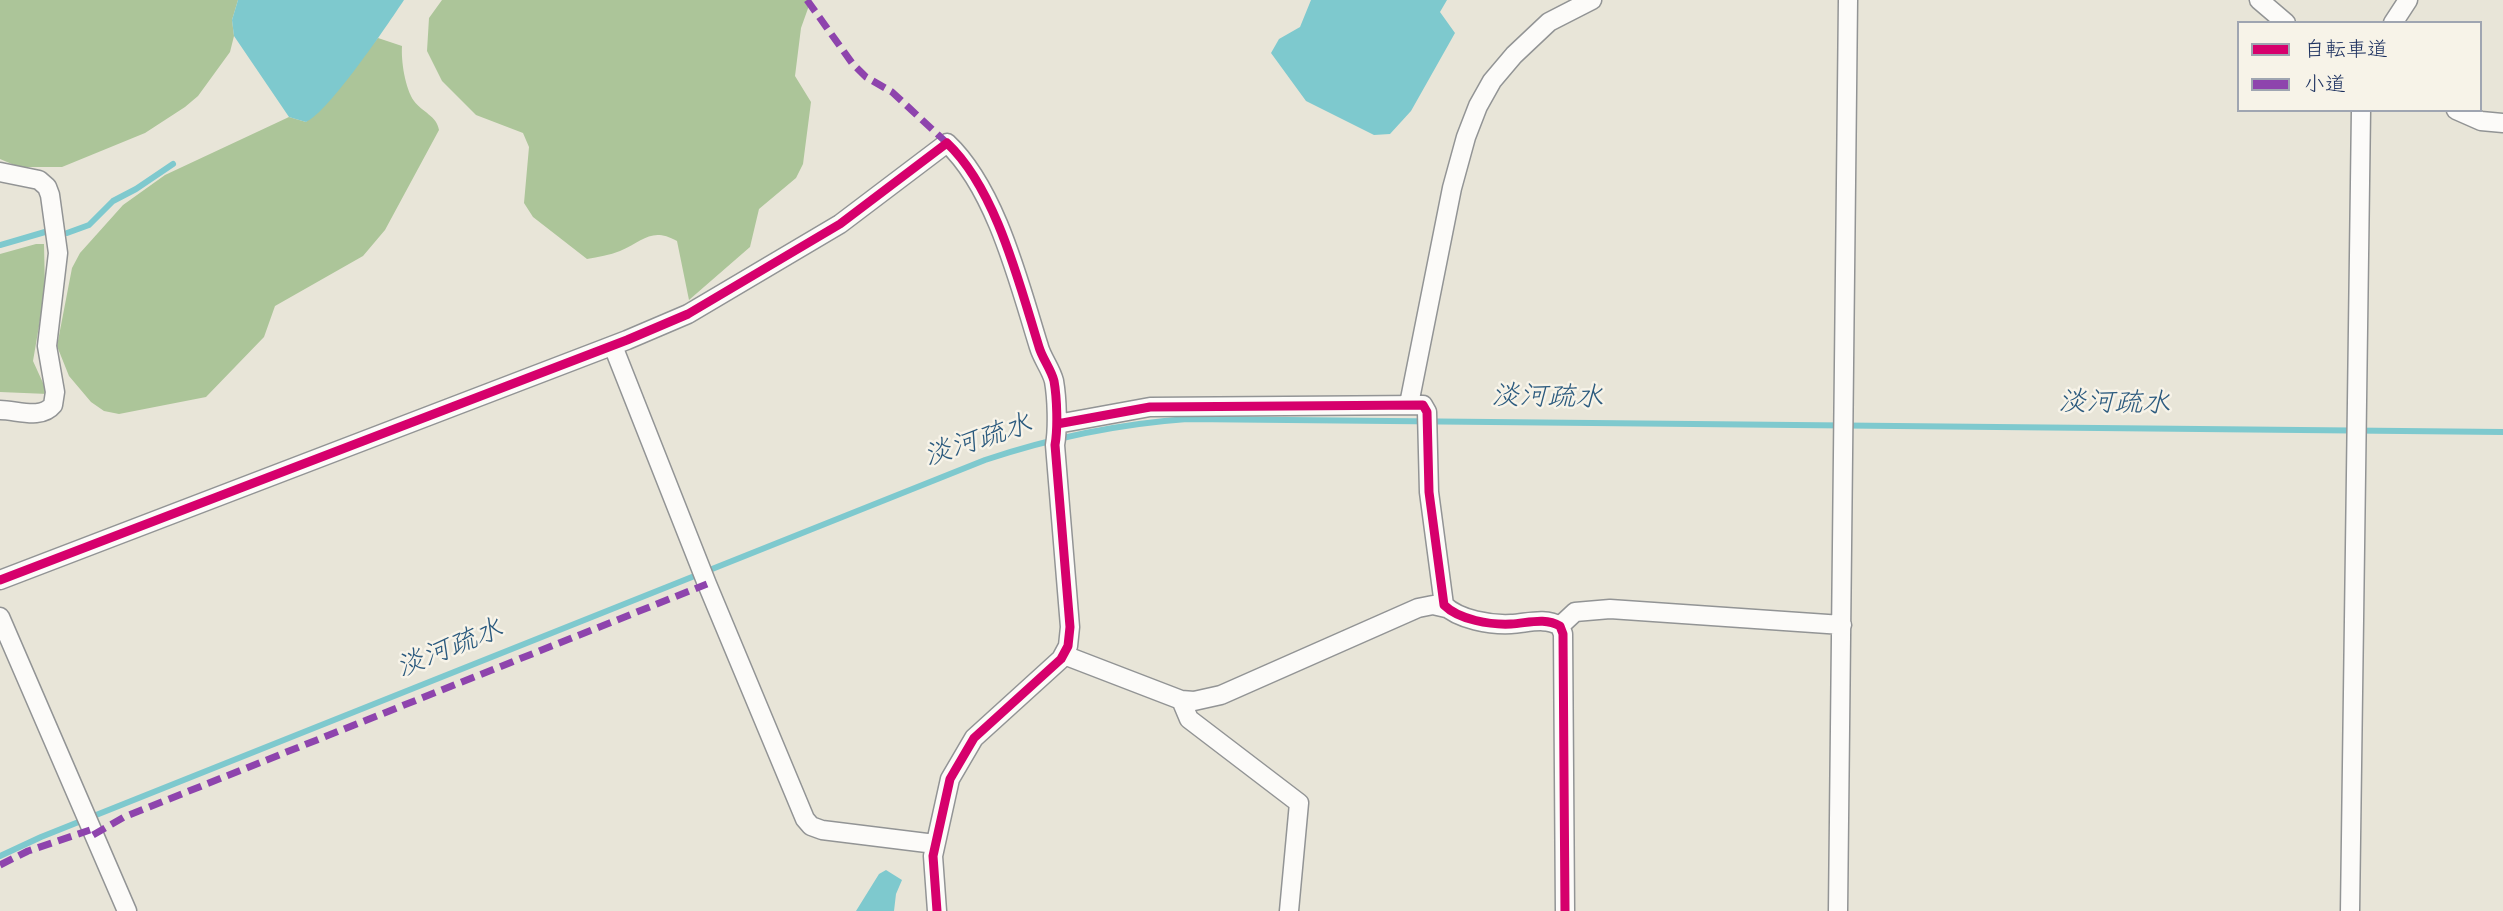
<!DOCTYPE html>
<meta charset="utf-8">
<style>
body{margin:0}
#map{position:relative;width:2503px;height:911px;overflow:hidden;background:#e8e5d8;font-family:Dekko,"Klee One",sans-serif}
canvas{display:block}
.legend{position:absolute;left:2237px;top:21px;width:245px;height:91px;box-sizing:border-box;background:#f7f3e8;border:2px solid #9fa5b1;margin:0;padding:9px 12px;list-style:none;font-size:21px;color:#1b2f5e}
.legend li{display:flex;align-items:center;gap:14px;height:35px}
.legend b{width:35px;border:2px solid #9fa5b1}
</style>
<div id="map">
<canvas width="2503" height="911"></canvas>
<ul class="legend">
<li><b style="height:9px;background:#d6006c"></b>自転車道</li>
<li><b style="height:9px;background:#8e44ad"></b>小道</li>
</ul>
</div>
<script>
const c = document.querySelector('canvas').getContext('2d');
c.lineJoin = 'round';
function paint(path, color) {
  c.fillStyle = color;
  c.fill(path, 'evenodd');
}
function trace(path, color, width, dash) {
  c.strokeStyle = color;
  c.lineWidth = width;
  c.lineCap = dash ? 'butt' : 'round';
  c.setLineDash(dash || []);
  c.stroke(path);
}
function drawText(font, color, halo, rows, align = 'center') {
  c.font = font + ' Dekko,"Klee One",sans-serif';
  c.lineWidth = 5;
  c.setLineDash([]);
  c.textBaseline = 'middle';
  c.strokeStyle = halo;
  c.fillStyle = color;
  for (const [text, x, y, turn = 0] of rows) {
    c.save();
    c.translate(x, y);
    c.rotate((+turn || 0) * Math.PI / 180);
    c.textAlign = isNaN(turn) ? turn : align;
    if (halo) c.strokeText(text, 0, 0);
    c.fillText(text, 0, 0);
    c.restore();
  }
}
paint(new Path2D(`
 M0,0H238L232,20L234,36L230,52L198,96L185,107L145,133L62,167H19L0,159Z
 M442,0H811L801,28L795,76L811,102L803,164L796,178L759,209L750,247L689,300L677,241C651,227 644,241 620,251C610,255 598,257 587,259L533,217L524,203L529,147L523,133L476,115L442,81L427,51L429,18Z
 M378,38L402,46C401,61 405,88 414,101C422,112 437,116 439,130L385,230L363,256L275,306L264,337L206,397L119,414L104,411L91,402L69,376L57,346L72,268L80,253L123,205L165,175L289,117L306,122Z
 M36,244H44L45,291L33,361L48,394L0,392V254Z`), '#acc599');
paint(new Path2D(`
 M238,0H404C388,24 329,112 306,122L289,117L234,36L232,20Z
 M1311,0H1447L1440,12L1455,33L1411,111L1390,134L1374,135L1306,101L1271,53L1279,39L1300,27Z
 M886,870L902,880L896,894L894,911H856L879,874Z`), '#7ec9ce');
trace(new Path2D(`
 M67,233L89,225L113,201L136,189L173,164
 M0,245L45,232
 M0,856L41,837L985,460C1051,438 1118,424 1187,419L2503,432`), '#7ec9ce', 6);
const minor = new Path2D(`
 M2259,0L2286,23
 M2393,23L2408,0
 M2456,110L2481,121L2503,123
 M0,172L39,180L47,187L50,195L58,253L47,346L55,392L53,405C41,420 17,410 0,410
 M613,346L707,584L805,819L811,826L822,830L935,844
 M1409,404L1452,188L1466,137L1478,106L1492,81L1514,55L1549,22L1592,0
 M1057,424L1150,407L1423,405L1427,412L1429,492L1444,605C1459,620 1491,625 1511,624C1528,623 1545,617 1560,626L1563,634L1565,911
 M0,580L627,340L688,314L840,224L947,143C996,189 1019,283 1039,347C1042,358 1051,369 1054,381C1057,398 1058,428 1055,445L1070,627L1068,646L1061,659L974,738L950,779L933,856L937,911
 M0,617L127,911
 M1560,626L1575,612L1610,609L1842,625
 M1064,655L1181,700L1189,719L1299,803L1289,911
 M1181,700L1194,701L1221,695L1418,608L1433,605L1446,608
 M1838,911L1848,0
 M2350,911L2361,110`);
trace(minor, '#929495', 21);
trace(minor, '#fcfbf9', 18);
trace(new Path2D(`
 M807,0L852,63L866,77L892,92L947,143
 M93,835L124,817L707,584
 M0,865L28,851L90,830`), '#8e44ad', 7, [14, 7]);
trace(new Path2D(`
 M1057,424L1150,407L1423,405L1427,412L1429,492L1444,605C1459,620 1491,625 1511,624C1528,623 1545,617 1560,626L1563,634L1565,911
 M0,580L627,340L688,314L840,224L947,143C996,189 1019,283 1039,347C1042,358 1051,369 1054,381C1057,398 1058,428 1055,445L1070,627L1068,646L1061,659L974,738L950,779L933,856L937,911`), '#d6006c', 9);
drawText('italic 28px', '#2b5a7e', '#f7f3e8', [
 ["淡河疏水",1547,401,1],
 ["淡河疏水",2114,407,1],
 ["淡河疏水",979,444,-18],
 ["淡河疏水",451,652,-22]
]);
</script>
